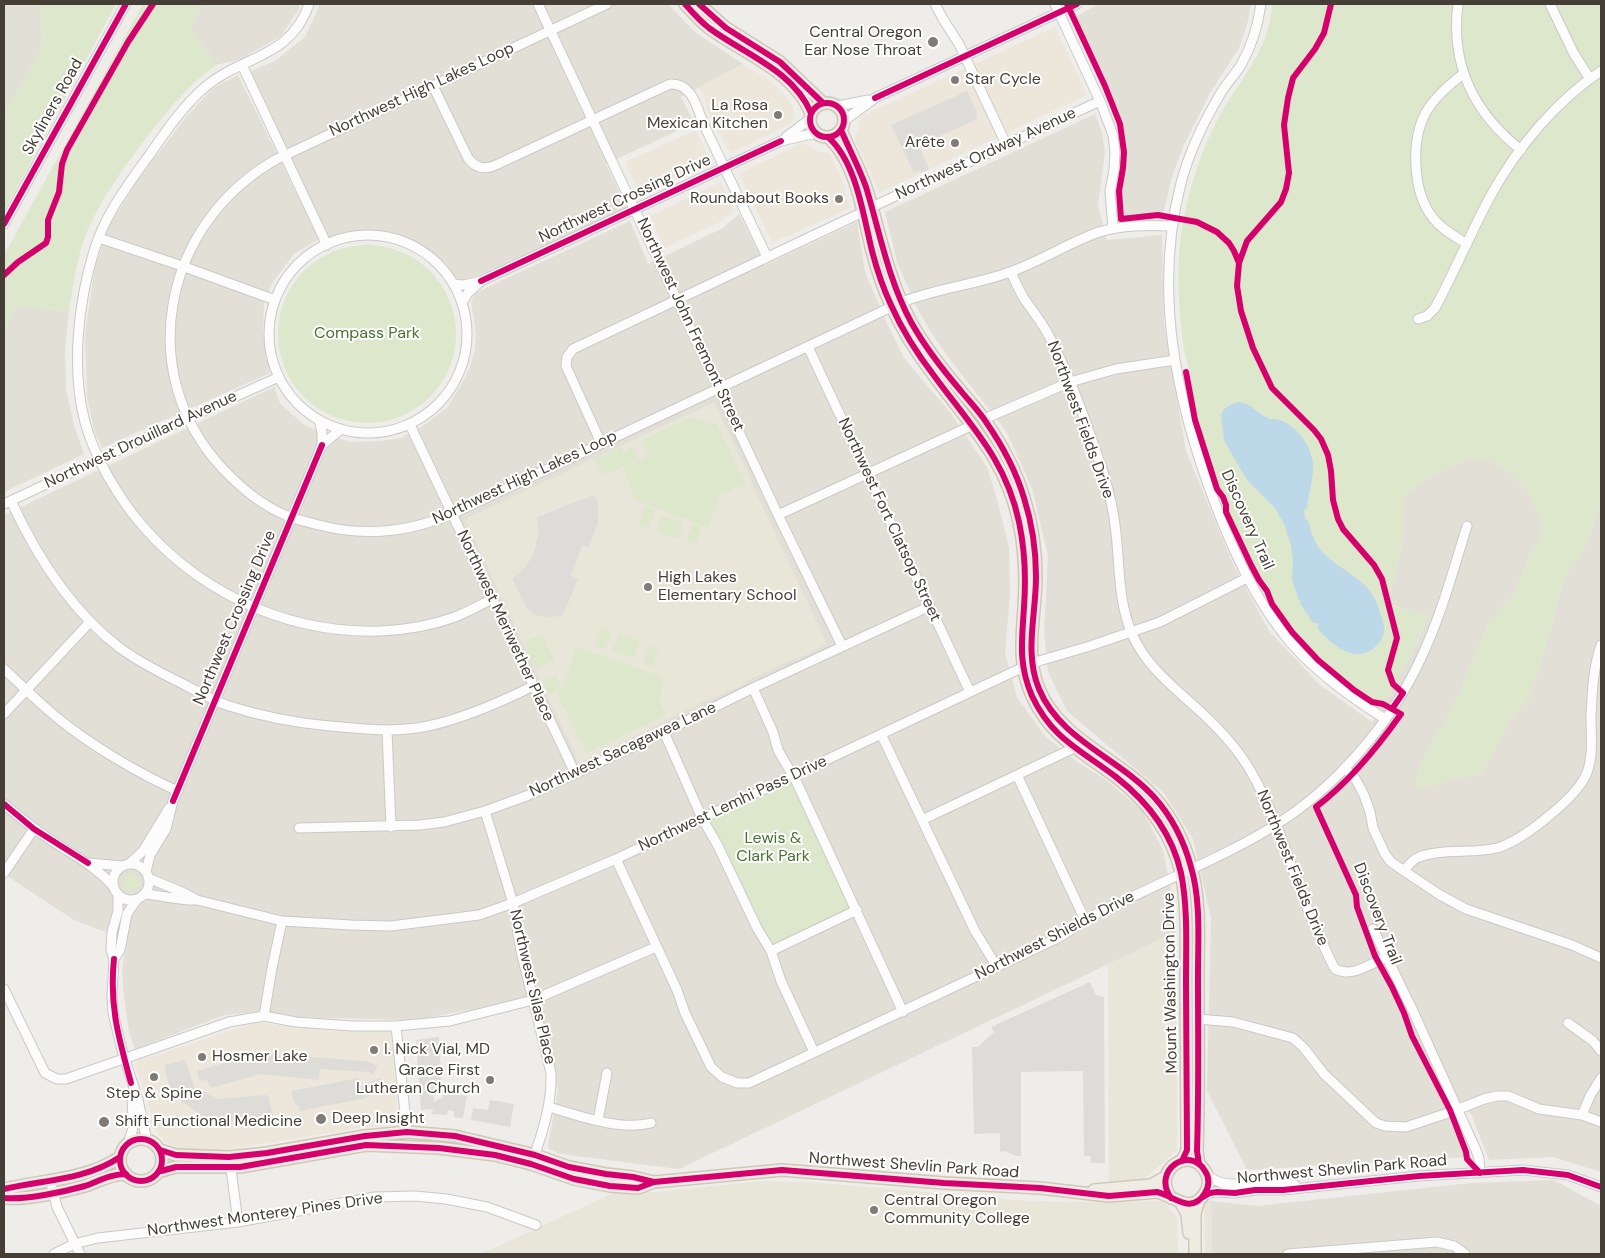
<!DOCTYPE html>
<meta charset="utf-8">
<style>
body{margin:0}
#map{position:relative;width:1605px;height:1258px;overflow:hidden;background:#eeede9;font-family:"DM Sans",sans-serif}
canvas{display:block}
.frame{position:absolute;inset:0;border:5px solid #443e36;pointer-events:none}
</style>
<div id="map">
<canvas width="1605" height="1258"></canvas>
<div class="frame"></div>
</div>
<script>
const c = document.querySelector('canvas').getContext('2d');
c.lineJoin = 'round';
function paint(path, color) {
  c.fillStyle = color;
  c.fill(path, 'evenodd');
}
function trace(path, color, width, dash) {
  c.strokeStyle = color;
  c.lineWidth = width;
  c.lineCap = dash ? 'butt' : 'round';
  c.setLineDash(dash || []);
  c.stroke(path);
}
function drawText(font, color, halo, rows, align = 'center') {
  c.font = font + ' "DM Sans",sans-serif';
  c.lineWidth = 4;
  c.setLineDash([]);
  c.textBaseline = 'middle';
  c.strokeStyle = halo;
  c.fillStyle = color;
  for (const [text, x, y, turn = 0] of rows) {
    c.save();
    c.translate(x, y);
    c.rotate((+turn || 0) * Math.PI / 180);
    c.textAlign = isNaN(turn) ? turn : align;
    if (halo) c.strokeText(text, 0, 0);
    c.fillText(text, 0, 0);
    c.restore();
  }
}
paint(new Path2D(`
 M4,4H40L42,49L4,115Z
 M203,4H299V9L281,36L241,59L216,65L190,27Z
 M318,4H668L695,32L743,64L681,97L694,123L606,164L627,208L464,282L454,278L447,265L430,250L409,238L378,231L358,230L328,238L249,72L275,61L305,37L319,7Z
 M1099,4H1251L1247,25L1239,48L1210,93L1183,147L1172,177L1163,214L1157,213L1149,215L1122,217L1120,193L1125,152L1120,122L1109,91L1090,54L1075,17Z
 M238,75L319,239L294,254L273,282L264,303L263,333L270,373L102,448L94,430L87,397L85,333L95,267L108,228L137,181L186,117L213,88Z
 M1095,114L1102,133L1105,153L1098,205L1107,240L1162,235L1164,325L1186,451L1232,562L1269,631L1320,685L1372,722L1398,679L1417,643L1428,615L1392,605L1390,593L1402,547V497L1433,475L1466,459H1486L1500,465L1516,478L1527,491L1538,511L1541,524L1540,538L1528,560L1516,591L1507,603L1489,622L1454,706L1424,757L1417,774V788L1482,773L1510,720L1528,699L1542,659L1564,578L1585,547L1601,503V1172L1553,1157L1489,1160L1471,1114L1439,1084L1470,1157L1247,1170L1207,1091L1211,918L1193,839L1164,793L1067,711L1048,672L1044,632L1048,556L1032,488L1006,431L951,361L931,332L917,308L897,262L885,212Z
 M739,214L765,265L857,222L865,272L886,321L904,358L950,412L987,467L997,499L1009,547L1010,594L1005,653L1017,697L1044,735L1076,761L1108,781L1143,812L1163,850L1173,900L1176,932L679,1169L560,1154L549,1149L548,1144L558,1091L537,995L507,1003L414,1020L285,1017L256,1012L225,1015L135,1049L129,1032L124,997L122,970L127,937L103,931L74,920L4,874V515L274,387L280,403L303,424L325,434L350,442L380,441L401,438L421,427L447,408L464,380L470,367L475,349L476,333L471,302L475,293L630,221L648,264L723,228Z
 M15,306L69,311L65,350L66,388L74,425L84,454L4,492V332Z
 M1554,1180L1601,1206V1254H1212L1211,1201L1256,1206L1471,1183Z`), '#e2dfd7');
paint(new Path2D(`
 M1055,27L1087,95L879,193L868,166L854,139L859,127L860,117Z
 M743,64L769,80L785,95L794,109L793,120L788,125L730,153L706,108V103L699,87Z
 M696,130L710,161L639,194L625,162Z
 M803,143L820,152L830,153L844,185L850,208L772,243L739,173Z
 M721,182L734,211L720,222L664,248L650,216Z
 M252,1022L335,1031L374,1032L384,1030L390,1032L392,1038L399,1124L353,1129L230,1149L203,1151L180,1148L164,1141L152,1126L148,1103L135,1064L141,1058L144,1059L248,1025Z`), '#ede6da');
paint(new Path2D(`
 M714,402L742,461L748,471L752,484L827,644L804,656L794,659L746,681L741,686L694,706L653,727L648,732L638,735L579,763L465,519Z
 M1176,932L1177,1150L1142,1181H1109L1108,964Z
 M763,1181L821,1183L1014,1200L1063,1202L1164,1201L1177,1218L1178,1254H481L616,1192H656Z
 M1204,1201H1211L1212,1254H1205Z`), '#e8e5d9');
paint(new Path2D(`
 M40,4H116L4,211V115L42,49Z
 M143,4H203L190,27L216,65C186,86 166,113 143,142C120,173 97,204 84,240C76,263 73,287 69,311L15,306L4,332V255Z
 M1272,4H1601V503L1585,547L1564,578L1542,659L1528,699L1510,720L1482,773L1417,788V774L1424,757L1454,706L1489,622L1507,603L1516,591L1528,560L1540,538L1541,524L1538,511L1527,491L1516,478L1500,465L1486,459H1466L1433,475L1402,497V547L1390,593L1392,605L1428,615C1416,646 1402,674 1384,702C1371,700 1361,692 1350,684C1320,661 1297,634 1274,603C1273,592 1264,586 1259,576C1247,555 1238,533 1228,512C1229,504 1225,494 1219,489L1198,422L1191,391C1194,382 1185,356 1183,344C1178,298 1175,253 1186,208C1193,177 1203,147 1218,119C1238,82 1271,48 1272,4Z
 M278 334a89 89 0 1 1 178 0a89 89 0 1 1-178 0Z
 M690,418L717,424L745,483L720,495L708,527L635,500L624,468L650,455L643,440Z
 M620,447L623,452L634,447L639,459L603,476L595,458Z
 M646,506L655,510L648,527L639,524Z
 M662,516L683,523L677,539L656,532Z
 M693,524L702,527L696,544L686,541Z
 M602,628L611,632L605,649L595,646Z
 M542,634L554,660L536,669L523,643Z
 M619,634L640,642L634,658L613,650Z
 M649,646L658,649L652,667L643,663Z
 M576,647L663,677L660,703L666,715L586,753L557,692L563,689Z
 M556,676L561,688L549,694L543,681Z
 M793,776L857,910L771,951L702,818Z
 M122 882a9 9 0 1 1 18 0a9 9 0 1 1-18 0Z`), '#dce7cb');
paint(new Path2D(`
 M967,91L976,110L977,119L919,146L929,169L921,172L919,170L914,173L891,125Z
 M594,495L598,503V522L589,547L582,545L571,576L578,579L562,616L545,617L536,615L526,607L512,578L522,571L533,556L539,532L537,517Z
 M1090,982L1096,995L1104,997L1105,1163H1091V1156H1084L1083,1071L1021,1072V1156H1016L1005,1151L1000,1152V1133L974,1134L972,1047H978L994,1032L991,1027Z
 M439,1037L442,1092L433,1093L434,1102L442,1098L443,1093L467,1096L463,1118L454,1117V1111L448,1110L447,1115L432,1114L433,1109L421,1110L416,1040Z
 M258,1053L365,1061L378,1066L372,1075L369,1072L320,1069L319,1080L261,1074L211,1088L207,1080L200,1081L197,1071Z
 M185,1060L195,1088L202,1090L217,1099L268,1095L273,1116L242,1121L218,1122L205,1118L177,1098L170,1088L164,1065Z
 M359,1078L361,1086L380,1078L386,1087L366,1098L300,1111L298,1105H295L291,1091Z
 M490,1100L514,1104L510,1127L471,1120L473,1108L488,1110Z`), '#dedcd9');
paint(new Path2D(`
 M1238,402C1252,403 1256,413 1268,418C1272,420 1275,418 1279,420C1296,425 1311,445 1313,463C1314,478 1308,494 1307,509H1304L1305,519L1308,520C1310,529 1313,539 1319,548C1339,573 1372,577 1380,613C1382,619 1385,626 1384,631C1383,639 1380,642 1375,647C1355,665 1332,645 1318,629V623H1313L1300,603L1301,601L1299,600L1292,580L1293,561L1291,545L1284,524L1275,508L1247,480L1224,440L1221,416L1223,410L1230,405Z`), '#bcd8e9');
const minor = new Path2D(`
 M309,4C291,58 243,55 205,87C183,106 166,131 150,154C128,185 105,214 94,251C78,303 71,370 85,422C94,455 112,486 132,513C191,589 283,634 380,631C405,630 433,625 455,617C468,612 480,605 492,599
 M538,4L778,515L842,646
 M607,4L277,159C164,222 132,372 223,469C242,489 266,509 293,518C302,521 311,523 319,525C364,537 409,532 452,514L902,302C937,288 975,285 1010,272C1041,261 1068,243 1099,232C1123,225 1147,225 1171,226
 M935,4L943,19L959,44L1006,144
 M1055,4L1100,101L1113,135L1115,152L1114,169L1110,192L1113,228
 M1261,4C1258,25 1252,46 1241,65C1234,76 1224,86 1218,98C1202,125 1189,153 1181,183C1153,290 1176,400 1214,501C1233,551 1256,602 1291,643C1318,674 1351,697 1385,719
 M1458,4C1450,64 1474,113 1521,150
 M1550,4L1573,52L1590,79
 M242,65L327,245
 M1463,74C1450,84 1437,95 1428,109C1410,137 1412,192 1433,218C1442,230 1455,236 1467,244
 M433,86L468,158C476,169 486,170 498,164L670,84C692,83 697,107 703,123L767,257
 M838,106L868,100
 M845,120L875,98L1077,4
 M786,137L810,119
 M872,207L1100,101
 M4,224L126,4
 M269 334a99 99 0 1 1 198 0a99 99 0 1 1-198 0Z
 M99,238L182,266L275,300
 M1011,272C1015,281 1019,291 1025,300C1034,313 1044,325 1051,340C1072,380 1088,428 1103,472C1109,491 1114,512 1116,533C1120,568 1118,601 1132,634C1147,668 1175,688 1202,713C1219,729 1238,749 1250,770C1280,821 1293,879 1318,933C1324,945 1328,957 1335,969C1352,978 1370,964 1386,957
 M453,284L464,285L481,281L781,141L816,133
 M462,303L468,293L479,283
 M1418,319L1427,316L1435,308C1455,271 1471,232 1491,195C1517,148 1556,101 1601,71
 M808,347L970,692
 M984,419L1070,382L1116,369L1175,360
 M410,425L575,773
 M601,443L566,366L567,357L573,349L863,212
 M322,445L341,429
 M11,501C36,555 71,611 120,648C140,663 163,674 185,685C199,692 212,700 226,705C260,716 295,723 330,726C363,729 395,733 428,726C465,718 499,703 533,686
 M4,504C95,461 187,418 279,377
 M778,515L973,425
 M4,669C21,685 37,701 55,716C89,744 137,773 178,791
 M753,688L773,732L778,750L797,783L903,1012
 M4,714L90,622
 M387,731L391,827
 M664,732L702,818L718,846L757,928L771,951L781,981L814,1052
 M881,734L975,931L997,967
 M1345,768L1356,780L1364,795L1370,812L1373,828L1385,854L1391,862L1404,871L1440,895L1466,909L1572,945L1601,958
 M1017,775L1085,920
 M4,804C19,817 34,829 51,840C74,856 95,865 114,887
 M485,811L513,903L521,951L551,1073C552,1103 543,1131 533,1160
 M922,820L1074,748
 M299,828L420,825L444,822L485,811L529,795L664,732L753,688L930,606
 M616,859L677,990L685,1013L711,1067L722,1077L737,1083H749L1056,939C1066,934 1075,927 1084,921C1098,912 1114,906 1128,899C1178,874 1230,854 1277,824C1336,787 1392,722 1421,658C1441,616 1453,571 1467,526
 M88,863L122,866
 M129,864L143,851L169,808
 M113 882a18 18 0 1 1 36 0a18 18 0 1 1-36 0Z
 M1404,871C1408,866 1411,861 1417,858C1438,848 1473,854 1497,848C1522,841 1573,800 1585,777C1594,759 1591,737 1591,717C1592,693 1593,668 1601,645
 M146,872L150,855L166,829L173,801L322,445V432L319,420
 M4,873L34,829
 M148,878L182,892L197,900
 M144,894C162,895 179,901 197,900L282,921L351,925L391,926L479,915L513,903L616,859L1032,663L1090,646L1160,622L1247,578
 M118,895V911L112,932L111,950L114,959L112,996L113,1013L122,1050L138,1100L147,1141
 M1373,929L1413,1011L1476,1150L1479,1159L1480,1173
 M771,951L857,910
 M114,959L120,950L127,914L137,899
 M4,989L45,1073L57,1079H66L229,1022L264,1016L296,1022L352,1026H396L450,1021L533,1000L656,947
 M264,1016L272,968L282,921
 M1198,1019L1233,1022L1293,1038L1304,1048L1324,1074L1376,1123L1385,1126L1406,1127L1451,1112L1484,1099L1497,1096H1508L1539,1109L1582,1115L1601,1122
 M1568,1023L1593,1041L1601,1051
 M396,1026L407,1132
 M549,1107C579,1116 620,1131 651,1123
 M1582,1115L1590,1096L1601,1078
 M598,1120L607,1073
 M128,1144L133,1128L132,1094
 M230,1162L238,1222
 M1207,1174C1221,1190 1245,1182 1263,1182C1274,1183 1284,1184 1295,1185
 M52,1188L57,1207L80,1254
 M1203,1196L1210,1193L1217,1192L1235,1193L1255,1190H1283L1419,1176L1523,1170L1568,1175L1601,1187
 M54,1254L74,1244L98,1238L238,1222L375,1197L415,1196L446,1199L487,1207L536,1225
 M1288,1254L1437,1242L1454,1246L1465,1254`);
const major = new Path2D(`
 M685,4C692,12 700,21 709,28C744,54 793,70 811,113
 M699,4L726,28L780,62L823,103
 M810 120a17 17 0 1 1 34 0a17 17 0 1 1-34 0Z
 M841,130C849,149 859,167 866,187C880,233 888,279 911,322C925,347 942,369 961,391C969,401 979,411 986,422C1002,445 1016,471 1024,498C1032,523 1036,551 1036,577C1036,615 1024,653 1039,689C1060,740 1119,758 1154,797C1172,817 1184,841 1191,867C1201,901 1198,939 1198,974C1198,1033 1199,1092 1197,1151L1199,1164
 M828,137C857,163 863,215 872,251C877,270 883,288 891,305C902,330 918,355 935,377C971,426 1006,460 1019,522C1025,550 1026,579 1024,607C1022,640 1018,664 1032,696C1052,739 1081,750 1116,777C1148,802 1172,833 1181,873C1188,908 1186,945 1186,981C1186,1037 1187,1094 1187,1150L1182,1161
 M120 1160a21 21 0 1 1 42 0a21 21 0 1 1-42 0Z
 M160,1150L176,1155L229,1157L267,1153L365,1136L407,1132L455,1136L535,1155L569,1167L606,1174L633,1177L654,1182
 M161,1171L176,1167H240L366,1145L439,1148L495,1155L531,1164L574,1179L610,1186L638,1188L654,1182L782,1170L944,1183L1040,1188L1109,1196L1157,1192C1173,1195 1191,1216 1205,1193C1209,1187 1210,1178 1205,1171C1190,1145 1151,1170 1171,1198
 M4,1189C43,1180 86,1180 120,1157
 M1094,1190L1151,1185L1165,1177
 M4,1198C26,1200 63,1192 85,1186C99,1181 111,1174 126,1174
 M1181,1203L1187,1214L1189,1233
 M1195,1254V1213L1199,1200`);
trace(minor, '#cbc9c5', 11);
trace(major, '#cfc8b8', 14);
trace(minor, '#fcfcfc', 9);
trace(major, '#efece4', 11);
trace(new Path2D(`
 M685,4C692,12 700,21 709,28C744,54 793,70 811,113
 M699,4L726,28L780,62L823,103
 M1067,4L1105,86L1120,124L1124,152L1123,168L1119,191L1121,219L1158,215L1197,222L1217,232L1229,243L1234,251L1239,263L1237,286L1241,311L1253,348L1272,388L1314,430L1321,439L1328,455L1331,471L1333,500L1338,519L1343,529L1374,565L1382,579L1397,638L1388,670L1393,684L1403,693L1392,709
 M875,98L1077,4
 M810 120a17 17 0 1 1 34 0a17 17 0 1 1-34 0Z
 M841,130C849,149 859,167 866,187C880,233 888,279 911,322C925,347 942,369 961,391C969,401 979,411 986,422C1002,445 1016,471 1024,498C1032,523 1036,551 1036,577C1036,615 1024,653 1039,689C1060,740 1119,758 1154,797C1172,817 1184,841 1191,867C1201,901 1198,939 1198,974C1198,1033 1199,1092 1197,1151L1199,1164
 M828,137C857,163 863,215 872,251C877,270 883,288 891,305C902,330 918,355 935,377C971,426 1006,460 1019,522C1025,550 1026,579 1024,607C1022,640 1018,664 1032,696C1052,739 1081,750 1116,777C1148,802 1172,833 1181,873C1188,908 1186,945 1186,981C1186,1037 1187,1094 1187,1150L1182,1161
 M4,224L126,4
 M1239,263L1247,241L1281,202L1286,189L1289,173L1284,125L1288,98L1293,78L1315,49L1324,33L1331,4
 M4,275L18,262L46,243L48,237V220L59,192L62,164L67,150L128,42L153,4
 M481,281L781,141
 M1186,372L1195,420L1217,489L1223,497L1226,505V512L1251,565L1259,580L1267,591L1272,604L1292,632L1318,660L1354,690L1372,702L1383,704L1401,714C1377,748 1350,781 1316,807L1356,895L1357,907L1375,956L1392,987L1404,1013L1412,1036L1450,1110L1466,1152L1467,1159L1480,1173
 M173,801L322,445
 M4,804L34,829L88,863
 M114,959C109,1007 119,1039 131,1083
 M120 1160a21 21 0 1 1 42 0a21 21 0 1 1-42 0Z
 M160,1150L176,1155L229,1157L267,1153L365,1136L407,1132L455,1136L535,1155L569,1167L606,1174L633,1177L654,1182
 M161,1171L176,1167H240L366,1145L439,1148L495,1155L531,1164L574,1179L610,1186L638,1188L654,1182L782,1170L944,1183L1040,1188L1109,1196L1157,1192C1173,1195 1191,1216 1205,1193C1209,1187 1210,1178 1205,1171C1190,1145 1151,1170 1171,1198
 M4,1189C43,1180 86,1180 120,1157
 M1203,1197L1210,1193L1217,1192L1235,1193L1255,1190H1283L1419,1176L1523,1170L1568,1175L1601,1187
 M4,1198C26,1200 63,1192 85,1186C99,1181 111,1174 126,1174`), '#d6006c', 6);
for (const [x, y, r, color] of [
 [933,42,6,"#807b75"],
 [955,80,5,"#807b75"],
 [778,115,5,"#807b75"],
 [955,143,5,"#807b75"],
 [839,199,5,"#807b75"],
 [648,587,5,"#807b75"],
 [374,1050,5,"#807b75"],
 [202,1057,5,"#807b75"],
 [154,1077,5,"#807b75"],
 [490,1080,5,"#807b75"],
 [321,1119,6,"#807b75"],
 [104,1122,6,"#807b75"],
 [874,1210,5,"#807b75"]
]) {
  const dot = new Path2D();
  dot.arc(x, y, r, 0, 2 * Math.PI);
  c.fillStyle = color;
  c.fill(dot);
  trace(dot, '#fff', 2);
}
drawText('16px', '#443e36', '#fff', [
 ["Central Oregon",922,33,"right"],
 ["Ear Nose Throat",922,51,"right"],
 ["Star Cycle",965,80],
 ["La Rosa",768,106,"right"],
 ["Mexican Kitchen",768,124,"right"],
 ["Arête",945,143,"right"],
 ["Roundabout Books",829,199,"right"],
 ["High Lakes",658,578],
 ["Elementary School",658,596],
 ["I. Nick Vial, MD",384,1050],
 ["Hosmer Lake",212,1057],
 ["Grace First",480,1071,"right"],
 ["Lutheran Church",480,1089,"right"],
 ["Step & Spine",154,1094,"center"],
 ["Deep Insight",332,1119],
 ["Shift Functional Medicine",115,1122],
 ["Central Oregon",884,1201],
 ["Community College",884,1219]
], 'left');
drawText('16px', '#443e36', '#fff', [
 ["Northwest High Lakes Loop",422,90,-25],
 ["Skyliners Road",53,107,-61],
 ["Northwest Ordway Avenue",986,154,-25],
 ["Northwest Crossing Drive",625,199,-25],
 ["Northwest John Fremont Street",690,325,65],
 ["Northwest Fields Drive",1080,420,70],
 ["Northwest Drouillard Avenue",141,440,-25],
 ["Northwest High Lakes Loop",525,478,-25],
 ["Northwest Fort Clatsop Street",889,520,65],
 ["Discovery Trail",1247,520,66],
 ["Northwest Crossing Drive",235,618,-67],
 ["Northwest Meriwether Place",505,626,65],
 ["Northwest Sacagawea Lane",623,750,-25],
 ["Northwest Lemhi Pass Drive",733,804,-25],
 ["Northwest Fields Drive",1292,868,68],
 ["Discovery Trail",1377,914,69],
 ["Northwest Shields Drive",1055,936,-27],
 ["Mount Washington Drive",1171,983,-91],
 ["Northwest Silas Place",532,987,77],
 ["Northwest Shevlin Park Road",914,1166,4],
 ["Northwest Shevlin Park Road",1342,1170,-5],
 ["Northwest Monterey Pines Drive",265,1215,-8]
]);
drawText('16px', '#48702f', '#fff', [
 ["Compass Park",367,334],
 ["Lewis &",773,839],
 ["Clark Park",773,857]
]);
</script>
